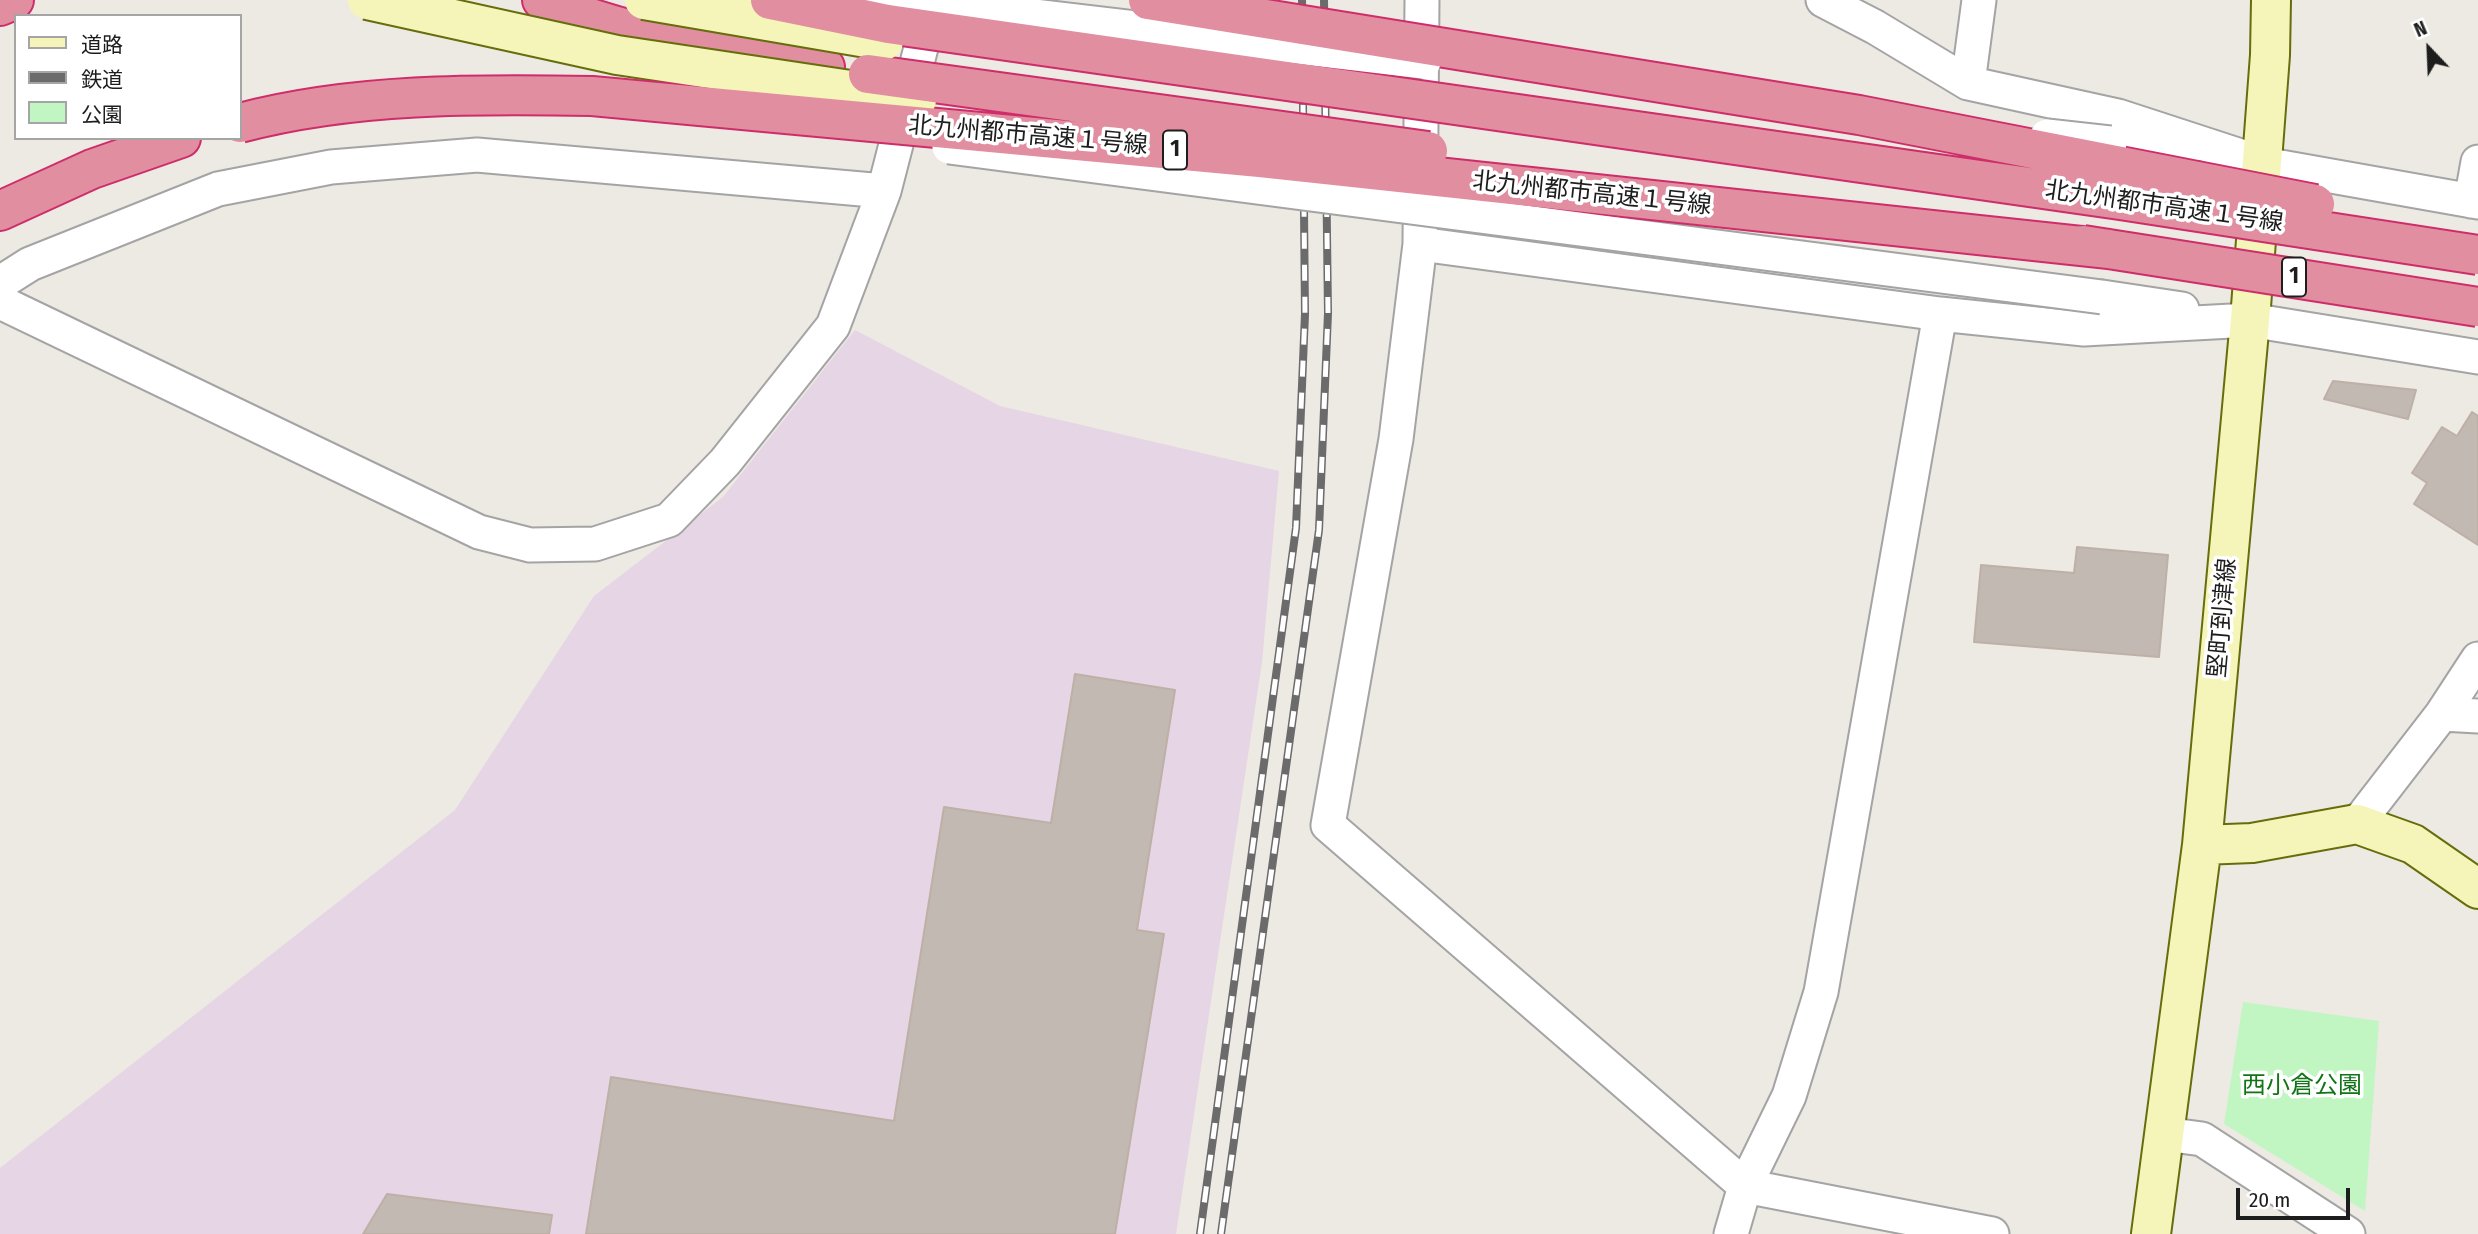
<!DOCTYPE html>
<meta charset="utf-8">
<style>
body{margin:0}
#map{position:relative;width:2478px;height:1234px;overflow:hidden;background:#ede9e3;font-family:"Fira Sans Condensed","Noto Sans JP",sans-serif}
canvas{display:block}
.legend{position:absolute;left:14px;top:14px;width:228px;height:126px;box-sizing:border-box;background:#fff;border:2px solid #a5a5a5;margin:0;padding:9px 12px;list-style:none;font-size:21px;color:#1d1d1d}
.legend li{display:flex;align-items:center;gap:14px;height:35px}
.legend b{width:35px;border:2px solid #a5a5a5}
.north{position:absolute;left:2394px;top:14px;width:70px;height:70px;-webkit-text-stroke:5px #fff;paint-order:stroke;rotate:337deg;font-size:19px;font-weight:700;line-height:28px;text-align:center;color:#1d1d1d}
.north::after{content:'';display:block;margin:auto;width:24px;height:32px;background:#1d1d1d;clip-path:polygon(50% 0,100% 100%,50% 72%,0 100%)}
.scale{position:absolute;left:2236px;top:1188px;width:114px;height:32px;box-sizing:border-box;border:4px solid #1d1d1d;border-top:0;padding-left:9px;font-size:21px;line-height:24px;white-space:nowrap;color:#1d1d1d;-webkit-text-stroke:5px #fff;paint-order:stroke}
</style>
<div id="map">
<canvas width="2478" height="1234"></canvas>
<ul class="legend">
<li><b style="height:9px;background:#f5f5b9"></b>道路</li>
<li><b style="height:9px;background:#6b6b6b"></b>鉄道</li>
<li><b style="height:19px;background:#c1f6c3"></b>公園</li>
</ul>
<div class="north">N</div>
<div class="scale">20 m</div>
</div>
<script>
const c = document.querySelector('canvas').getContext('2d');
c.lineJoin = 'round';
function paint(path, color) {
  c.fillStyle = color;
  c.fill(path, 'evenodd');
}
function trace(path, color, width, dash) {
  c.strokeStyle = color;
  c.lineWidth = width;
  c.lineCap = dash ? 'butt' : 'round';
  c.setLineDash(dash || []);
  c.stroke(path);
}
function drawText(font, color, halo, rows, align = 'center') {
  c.font = font + ' "Fira Sans Condensed","Noto Sans JP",sans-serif';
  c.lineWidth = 7;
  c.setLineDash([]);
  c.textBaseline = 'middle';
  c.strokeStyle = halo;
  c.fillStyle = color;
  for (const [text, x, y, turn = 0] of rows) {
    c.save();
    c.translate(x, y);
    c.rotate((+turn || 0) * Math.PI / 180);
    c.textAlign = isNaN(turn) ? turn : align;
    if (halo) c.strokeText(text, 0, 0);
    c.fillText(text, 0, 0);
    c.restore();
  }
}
paint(new Path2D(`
 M855,330L1000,406L1279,471L1262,662L1176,1234H0V1168L455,810L594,596L723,497Z`), '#e6d5e4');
paint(new Path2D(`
 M2243,1002L2379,1021L2365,1211L2224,1124Z`), '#c1f6c3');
const building = new Path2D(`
 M2333,381L2416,390L2408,419L2324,399Z
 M2472,412L2478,416V545L2414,504L2427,483L2412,473L2442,427L2457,436Z
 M2077,547L2168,555L2159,657L1974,642L1981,565L2074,573Z
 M1075,674L1175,690L1137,930L1164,934L1115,1234H586L611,1077L894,1121L944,807L1051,823Z
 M387,1194L552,1215L549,1234H363Z`);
paint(building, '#c2b9b3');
trace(building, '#beb0a6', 2);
const street = new Path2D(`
 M1422,0L1420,244L1396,439L1328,825L1745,1186L1992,1234
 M1823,0L1875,27L1968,83L2118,116L2262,163
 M1968,83L1979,0
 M2110,143L2184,153
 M2241,160L2478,202
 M2471,201L2478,162
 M1420,244L1940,314L2084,329L2250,320L2478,357
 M0,283L30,264L218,189L331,167L477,155L884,191L932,5
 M2102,297L2182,309
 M0,302L479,532L530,545L595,544L669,520L725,462L833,326L884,191
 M2442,714L2478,716
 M2357,824L2442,714L2478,659
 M2165,1134L2202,1139L2348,1234
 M1731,1234L1745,1186L1789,1096L1821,992L1940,314`);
const secondary = new Path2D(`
 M2202,845L2252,843L2357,824L2413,844L2478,889
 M2151,1234L2202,845L2250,320L2270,55L2271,0`);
const highway = new Path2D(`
 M542,0C629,37 732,53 825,67
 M0,6L14,0
 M0,211L92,169L181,138`);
trace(street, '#a4a4a4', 37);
trace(secondary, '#666d0b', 42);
trace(highway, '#ce2d6a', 42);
trace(street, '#fff', 33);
trace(secondary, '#f5f5b9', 38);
trace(highway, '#e18ea1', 38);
const rail = new Path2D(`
 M1200,1234L1296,528L1305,314L1302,0
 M1221,1234L1319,530L1328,313L1324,0`);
trace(rail, '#6b6b6b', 8);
trace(rail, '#fff', 5, [16]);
const streetBridge = new Path2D(`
 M851,5L958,7L1424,62
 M2047,136L2110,143
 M949,147L2102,297`);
const secondaryBridge = new Path2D(`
 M367,0L617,55L917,100
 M644,0L884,41`);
const highwayBridge = new Path2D(`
 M770,0L888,24L2120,200L2478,255
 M1148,0L1859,115L2315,204
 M868,74L1428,151
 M240,123C352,93 477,94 592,96L1260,158L2109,249
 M2083,245L2478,307`);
trace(streetBridge, '#a4a4a4', 37, []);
trace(secondaryBridge, '#666d0b', 42, []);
trace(highwayBridge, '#ce2d6a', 42, []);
trace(streetBridge, '#fff', 33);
trace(secondaryBridge, '#f5f5b9', 38);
trace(highwayBridge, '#e18ea1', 38);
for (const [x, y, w] of [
 [1175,150,24],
 [2294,277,24]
]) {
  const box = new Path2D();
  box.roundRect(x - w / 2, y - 19.5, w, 39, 5);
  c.fillStyle = '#fff';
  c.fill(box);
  trace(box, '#1d1d1d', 2);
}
drawText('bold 23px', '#1d1d1d', null, [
 ["1",1175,150],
 ["1",2294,277]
]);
drawText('24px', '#1d1d1d', '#fff', [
 ["北九州都市高速１号線",1028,136,5],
 ["北九州都市高速１号線",1592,194,6],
 ["北九州都市高速１号線",2164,207,8],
 ["堅町到津線",2223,618,-85]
]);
drawText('24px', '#117416', '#fff', [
 ["西小倉公園",2302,1086]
]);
</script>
